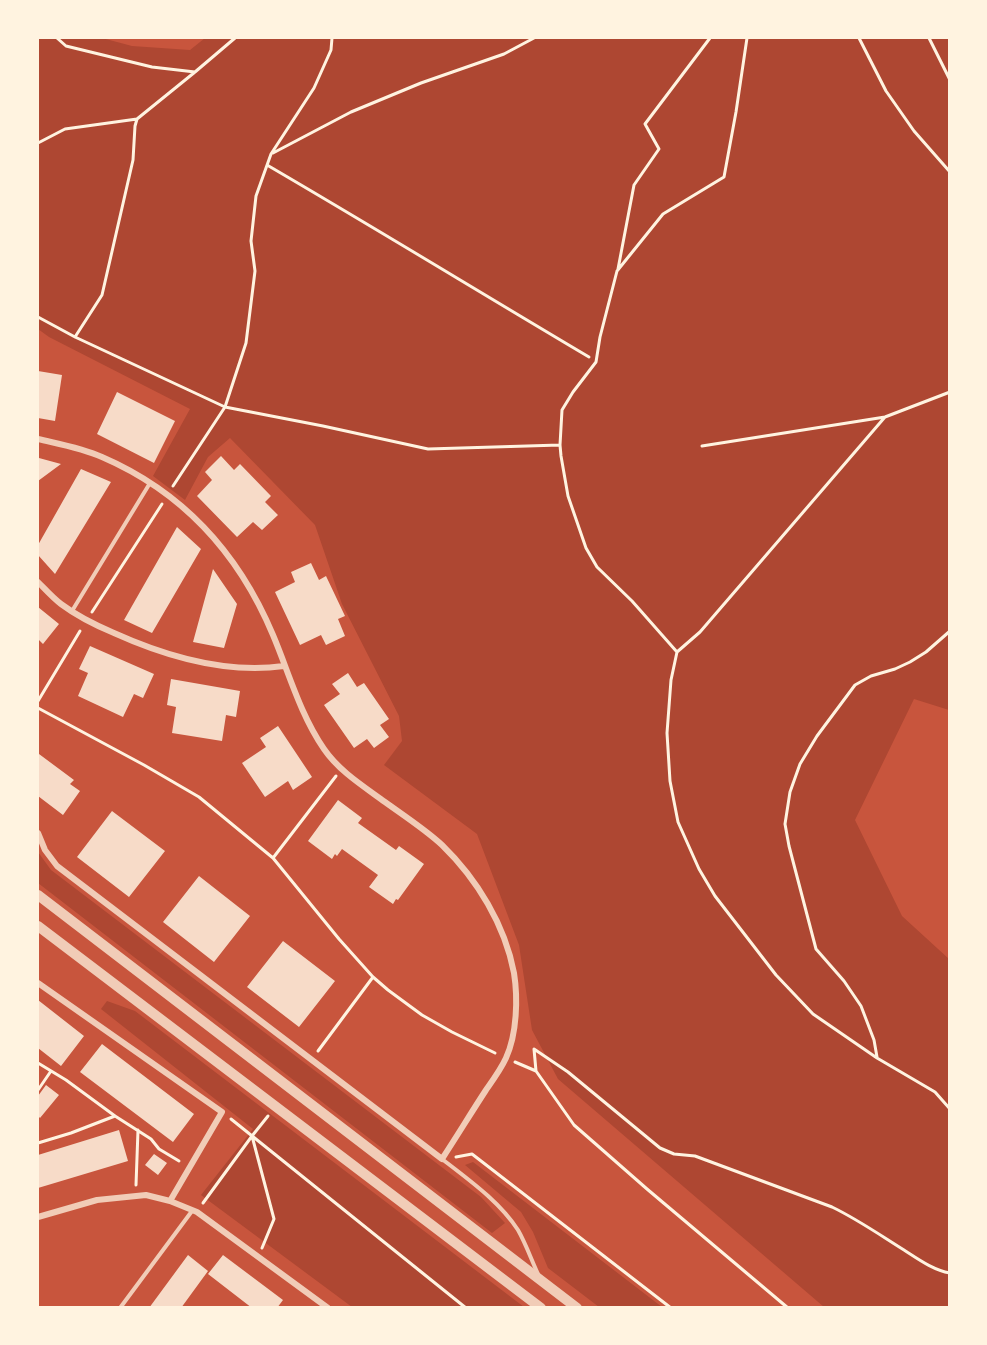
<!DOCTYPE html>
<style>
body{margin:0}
#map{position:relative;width:987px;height:1345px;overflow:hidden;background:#c8553d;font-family:"Space Grotesk",sans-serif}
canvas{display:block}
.frame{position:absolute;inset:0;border:39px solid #fff3e0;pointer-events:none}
</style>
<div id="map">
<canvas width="987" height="1345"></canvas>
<div class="frame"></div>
</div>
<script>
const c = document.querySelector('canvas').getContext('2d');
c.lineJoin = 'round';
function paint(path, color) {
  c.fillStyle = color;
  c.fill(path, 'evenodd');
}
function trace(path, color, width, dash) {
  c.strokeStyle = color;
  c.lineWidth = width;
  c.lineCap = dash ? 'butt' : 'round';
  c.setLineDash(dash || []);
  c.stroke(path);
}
paint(new Path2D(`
 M38,38H102L132,46L190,50L205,38H949V710L914,699L855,820L902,916L949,959V1307H824L558,1079L532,1030L519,945L477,834L384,765L402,741L399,716L342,604L315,525L230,438L208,457L185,500L153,476L190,409L49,337L38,329Z
 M38,852L51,870L481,1197L505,1223L492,1233L38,883Z
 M107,1001L135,1011L524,1307H352L201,1195L253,1129L101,1009Z
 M473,1162L662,1307H599L548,1268L533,1232L521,1212L465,1165Z`), '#ae4732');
paint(new Path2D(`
 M38,371L62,375L55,421L38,418Z
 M117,392L175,421L154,463L97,434Z
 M221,456L234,470L240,464L271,496L265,502L278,515L262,530L253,522L237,537L197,496L212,480L205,472Z
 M38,457L39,458L61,464L38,481Z
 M81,469L111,482L55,574L38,555V545Z
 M177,527L201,549L152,633L124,620Z
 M311,563L319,580L326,576L345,616L338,619L345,636L326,645L321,635L300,645L275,592L295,582L291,572Z
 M213,569L237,604L224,648L193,642Z
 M38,607L59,624L43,644L38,639Z
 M90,646L154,674L143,698L134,694L123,717L78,696L88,673L79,669Z
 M348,673L357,687L364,683L389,719L380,725L389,737L374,748L367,739L354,748L324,705L340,694L332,684Z
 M171,679L240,691L236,717L226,715L222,741L172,733L176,707L167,705Z
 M278,726L312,777L293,790L288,781L265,797L242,763L266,747L260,738Z
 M39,754L74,780L70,784L80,791L63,815L38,796V756Z
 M338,800L362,818L358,823L396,850L399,846L424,864L398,900L396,899L393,904L369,887L378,875L342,849L337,856L335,854L332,859L308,841Z
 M112,811L165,851L129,897L77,857Z
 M199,876L250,916L214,962L163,922Z
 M283,941L335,981L299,1027L247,987Z
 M38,1000L84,1036L61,1066L38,1048Z
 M102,1044L194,1114L173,1142L80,1072Z
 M46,1085L59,1095L40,1118L38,1116V1096Z
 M119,1130L128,1161L38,1188V1155Z
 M154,1154L167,1163L158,1175L145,1165Z
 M188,1255L208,1271L181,1308H149Z
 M223,1255L283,1300L277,1308H252L208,1274Z`), '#f7dbc8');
trace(new Path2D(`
 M57,38L66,46L152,67L195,72
 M747,38L736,112L724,177L663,214L617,271L600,337L596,362L573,392L562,410L560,445L561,456L568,496L586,548L597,567L632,601L677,652L671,680L667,733L670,781L678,822L699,869L715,896L776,975L813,1014L877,1058L935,1092L950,1109
 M859,38L886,91L914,131L950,172
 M929,38L950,80
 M38,143L65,129L137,119L195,72L235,38
 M273,153L351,112L421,83L504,54L534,38
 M267,165C375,228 481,293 589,357
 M618,269L634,185L659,149L645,124L710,38
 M38,317L75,337L225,407L323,426L428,449L560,445
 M75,337L102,295L133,160L135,126L137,119
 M702,446L885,417L950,392
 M173,486L225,407L246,343L255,271L251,241L256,196L271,154L314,88L331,50L332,38
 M92,612L162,504
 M677,652L700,632L885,417
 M38,701L80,631
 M38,708L144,765L199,797L273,858L339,939L373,977L388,990L422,1015L452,1032L495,1053
 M273,858L336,776
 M318,1051L373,977
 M877,1057L874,1040L861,1006L844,981L816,949L789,846L785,824L790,792L800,764L817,736L855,685L871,676L895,669L910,662L926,652L950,631
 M515,1062L536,1071L574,1125L647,1189L788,1308
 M38,1063L66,1080L115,1116L71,1133L38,1143
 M536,1071L534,1049L568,1072L660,1148L674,1154L695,1156L832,1207C857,1219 880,1235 904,1250C918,1259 933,1270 950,1273
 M38,1090L51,1071
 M115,1116L151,1139L159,1149L179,1161
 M231,1119L466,1308
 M252,1136L268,1116
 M456,1157L472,1154L671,1308
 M136,1185L138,1130
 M203,1203L252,1136L274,1219L262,1248`), '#fff3e0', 3);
trace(new Path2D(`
 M72,611L150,483
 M442,1159C469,1180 499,1201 518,1230C526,1244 531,1259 538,1274
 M120,1308L192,1211`), '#f1ccb7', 4);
trace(new Path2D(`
 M38,439C59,444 82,448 102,457C183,492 239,554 273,635C289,673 300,714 324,749C339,771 363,786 385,802C403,815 426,830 442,845C477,879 505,925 514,973C518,998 517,1034 506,1058C501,1069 493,1080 486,1090C471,1113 457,1136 442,1159L57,866L45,850L38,833
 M38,582C45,589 53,598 61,604C77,616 95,625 114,633C167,657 226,674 284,666
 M38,983L222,1112L170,1201
 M38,1217L97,1200L146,1195L170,1201L197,1212L328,1308`), '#f1ccb7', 6);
trace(new Path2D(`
 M38,895L577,1308
 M38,926L541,1308`), '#f1ccb7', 10);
</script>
